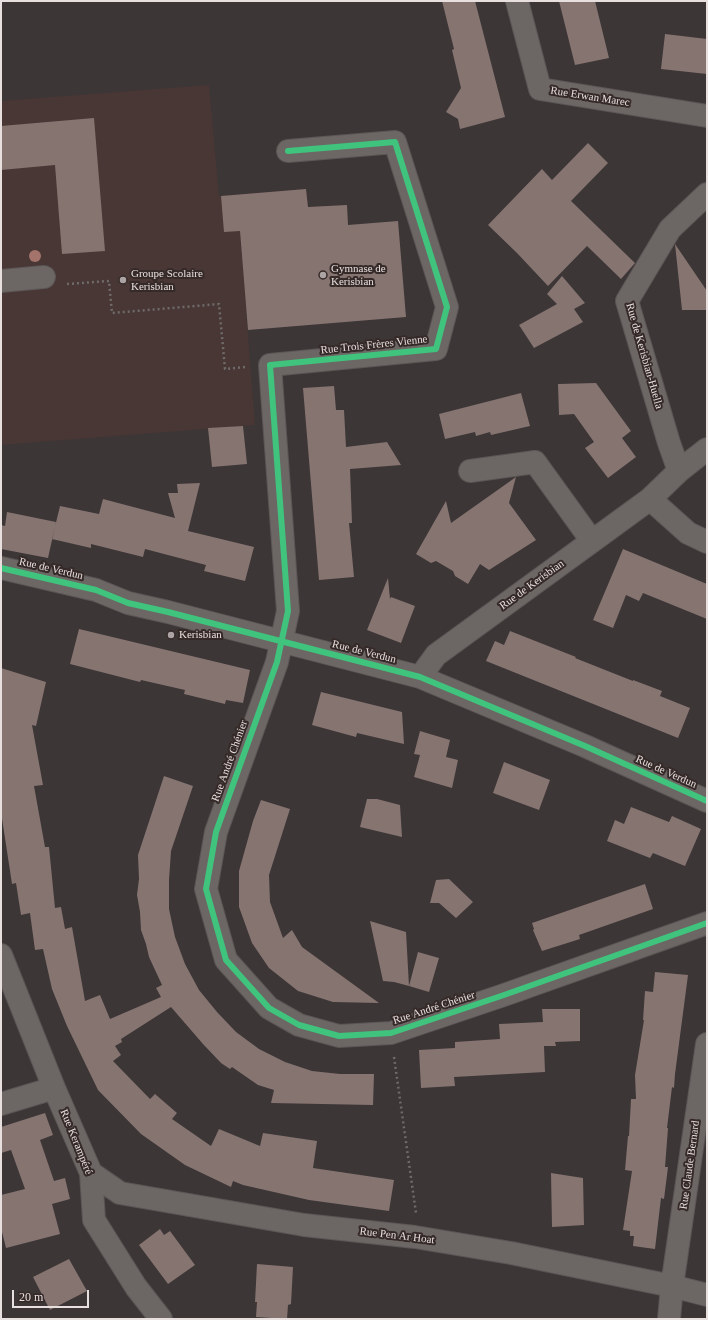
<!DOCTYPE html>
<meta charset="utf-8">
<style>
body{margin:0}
#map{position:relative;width:708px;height:1320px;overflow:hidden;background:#3c3636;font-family:Georgia,serif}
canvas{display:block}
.frame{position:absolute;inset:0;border:2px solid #e8e0df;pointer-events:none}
.scale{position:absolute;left:12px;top:1290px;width:77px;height:18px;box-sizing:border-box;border:2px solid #e8e0df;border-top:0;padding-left:5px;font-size:12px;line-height:14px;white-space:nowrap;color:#e8e0df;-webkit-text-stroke:3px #352a28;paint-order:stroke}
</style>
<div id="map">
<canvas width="708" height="1320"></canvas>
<div class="frame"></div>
<div class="scale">20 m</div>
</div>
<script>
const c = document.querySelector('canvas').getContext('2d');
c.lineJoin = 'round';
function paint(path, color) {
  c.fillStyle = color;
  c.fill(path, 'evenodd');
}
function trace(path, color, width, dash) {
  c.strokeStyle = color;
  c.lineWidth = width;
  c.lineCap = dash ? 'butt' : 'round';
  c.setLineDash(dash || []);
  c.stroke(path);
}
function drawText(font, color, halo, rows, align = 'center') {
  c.font = font + ' Georgia,serif';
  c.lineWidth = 4;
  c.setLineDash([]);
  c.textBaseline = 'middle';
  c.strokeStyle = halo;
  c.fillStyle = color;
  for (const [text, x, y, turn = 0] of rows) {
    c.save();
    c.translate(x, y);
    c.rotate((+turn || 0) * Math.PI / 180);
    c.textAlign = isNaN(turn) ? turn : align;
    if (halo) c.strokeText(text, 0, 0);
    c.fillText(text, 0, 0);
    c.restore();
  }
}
paint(new Path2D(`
 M209,85L219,196L306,189L308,207L347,205L348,225L240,232L255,425L1,445V101Z`), '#483734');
paint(new Path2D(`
 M442,1H475L505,117L460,129L458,119L446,112L461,88L452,50L454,49Z
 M559,1H595L609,58L575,65Z
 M665,34L707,39V74L661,69Z
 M94,118L105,251L62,254L55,165L1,170V126Z
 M588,143L608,163L571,201L635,263L621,279L587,246L548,286L517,253L488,225L542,169L552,180Z
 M306,189L308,207L347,205L348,225L398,221L406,317L248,330L240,231L224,232L221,196Z
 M675,244L707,291V310H682Z
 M562,276L585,303L574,309L583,322L534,348L519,325L557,304L547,294Z
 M596,383L631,431L622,438L636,457L608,478L585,448L594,442L574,414L559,415L558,384Z
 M334,386L336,410H344L346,447L387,442L401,465L350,469L352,523H349L354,577L319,580L303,388Z
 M521,393L530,426L491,435L490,432L476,436L475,432L445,439L439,414Z
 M243,426L247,464L212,467L208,428Z
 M516,477L509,503L536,540L489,570L480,564L468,584L455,576L453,571L436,561L431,563L416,554L446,501L451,523Z
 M200,483L188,531L254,547L245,581L204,571L206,565L145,549L143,557L91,544V548L52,539L60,506L99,514L103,499L175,518L168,493H178L177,484Z
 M7,512L56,522L48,558L1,549V525L5,526Z
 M623,549L707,584V619L643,593L639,601L626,595L613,628L593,620Z
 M388,578L390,599L391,597L415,606L401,643L367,630Z
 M79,629L250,670L243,703L226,700L225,704L184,694L185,690L141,680L140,682L70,664Z
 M510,631L576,657L575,658L633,681V680L662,691L660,696L690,708L678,738L486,661L495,641L504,645Z
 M1,668L46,682L36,726L32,725L43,785L34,786L45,847H49L55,908L61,907L65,929L72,927L85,1001L100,995L110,1019L161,997L156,988L162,985L149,957L146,944L141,930L140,912L137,895L139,879L138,855L164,776L193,786L171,851L169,880V909L175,937L185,964L199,990L217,1012L236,1032L259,1049L285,1062L312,1071L340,1074H374L373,1105L271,1103L274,1090L258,1085L232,1067L230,1069L221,1063L203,1044L171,1007L121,1039L122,1042L115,1046L121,1055L113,1061L150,1099L155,1094L177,1113L172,1119L211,1146L219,1129L260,1146L263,1133L317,1141L313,1168L394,1180L389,1211L309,1200L243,1185L233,1181L231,1187L185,1165L141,1134L98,1090L67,1026L52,989L43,949L35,950L30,913L21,915L16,883L12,884L1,812Z
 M321,692L402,712L404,744L357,733L356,737L312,725Z
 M420,731L450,740L446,757L458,760L452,788L414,777L420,755L414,754Z
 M504,762L550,780L539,810L493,793Z
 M367,799H377L400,805L402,837L360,827Z
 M261,800L290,809L269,875L270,902L283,938L292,930L302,947L379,1003L333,1002L298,991L269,968L252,943L239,907V871L253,821Z
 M631,807L669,822L672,816L701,829L685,866L653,853L650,858L607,841L615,820L624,824Z
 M449,879L473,902L456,918L439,903H430L436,880Z
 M645,884L653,909L579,935L580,939L542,951L533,930L534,929L532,923Z
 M370,921L406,932L409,986L394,982L383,981Z
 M418,952L439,958L429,992L409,986Z
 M655,972L688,975L675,1074L674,1088L672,1087L667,1128H668L665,1167H668L664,1199L661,1198L655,1249L633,1246L634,1236H630V1231L623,1230L632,1171L625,1170L628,1136H629L631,1099H636L635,1075L644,1020H643L645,991L653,992Z
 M542,1009H580V1041L555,1042L556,1046H544L545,1072L454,1077L455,1086L421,1088L419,1050L455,1048V1042L500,1039L499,1024L543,1022Z
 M45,1113L53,1135L40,1140L54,1181L65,1178L70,1199L52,1204L60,1234L6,1248L1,1228V1195L25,1189L11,1150L1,1153V1127Z
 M551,1173L583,1178L584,1225L552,1227Z
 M160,1229L164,1235L170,1231L195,1265L168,1284L139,1245Z
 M69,1259L87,1291L50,1310L33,1277Z
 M257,1264L293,1267L291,1304L288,1305L287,1319L256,1317L257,1302H255Z`), '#867471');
const minor = new Path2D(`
 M517,1L540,89L707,116
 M288,151L395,142L447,307L436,349L270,365L288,611L277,662L216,832L206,889L226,960L269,1008L299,1025L339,1036L391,1033L504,995L707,923
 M1,281L44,277
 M470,471L535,462L592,541
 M679,471L669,443L627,301L670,229L707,194
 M650,499L688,533L707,542
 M1,568L96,590L128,603L168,612L420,677L585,746L707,801
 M420,677L436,655L650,499L679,471L707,449
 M1,955L54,1088L91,1173L94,1220L136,1287L161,1319
 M1,1104L54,1088
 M91,1173L120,1193L304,1225L415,1237L511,1253L672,1286L707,1295
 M669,1319L672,1286L707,1044`);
trace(minor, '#5b5555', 24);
trace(new Path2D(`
 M67,284L109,281L112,313L219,304L225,369L245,367
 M394,1057L416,1213`), '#6f6b6a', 2.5, [2, 3]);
trace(minor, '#6c6665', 22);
trace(new Path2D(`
 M288,151L395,142L447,307L436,349L270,365L288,611L277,662L216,832L206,889L226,960L269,1008L299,1025L339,1036L391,1033L504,995L707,923
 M1,568L96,590L128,603L168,612L420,677L585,746L707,801`), '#40c37c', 6);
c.fillStyle = '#a4736c';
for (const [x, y] of [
 [35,256]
]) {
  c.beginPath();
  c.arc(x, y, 6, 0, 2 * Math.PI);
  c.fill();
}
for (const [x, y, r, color] of [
 [323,275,4,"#aca4a4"],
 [123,280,4,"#aca4a4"],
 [171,635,4,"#aca4a4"]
]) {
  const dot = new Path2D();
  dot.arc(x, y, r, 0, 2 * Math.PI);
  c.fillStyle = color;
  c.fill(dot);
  trace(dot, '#352a28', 1.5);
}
drawText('11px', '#e8e0df', '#352a28', [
 ["Rue Erwan Marec",590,97,9],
 ["Rue Trois Frères Vienne",374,345,-6],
 ["Rue de Kerisbian-Huella",644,356,74],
 ["Rue de Verdun",51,569,13],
 ["Rue de Kerisbian",532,585,-36],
 ["Rue de Verdun",364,652,14],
 ["Rue André Chénier",230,761,-70],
 ["Rue de Verdun",666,772,24],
 ["Rue André Chénier",434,1008,-18],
 ["Rue Kerampéré",76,1142,68],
 ["Rue Claude Bernard",690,1165,-82],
 ["Rue Pen Ar Hoat",397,1236,7]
]);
drawText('11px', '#e8e0df', '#352a28', [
 ["Gymnase de",331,269],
 ["Kerisbian",331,282],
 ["Groupe Scolaire",131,274],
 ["Kerisbian",131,287],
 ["Kerisbian",179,635]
], 'left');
</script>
